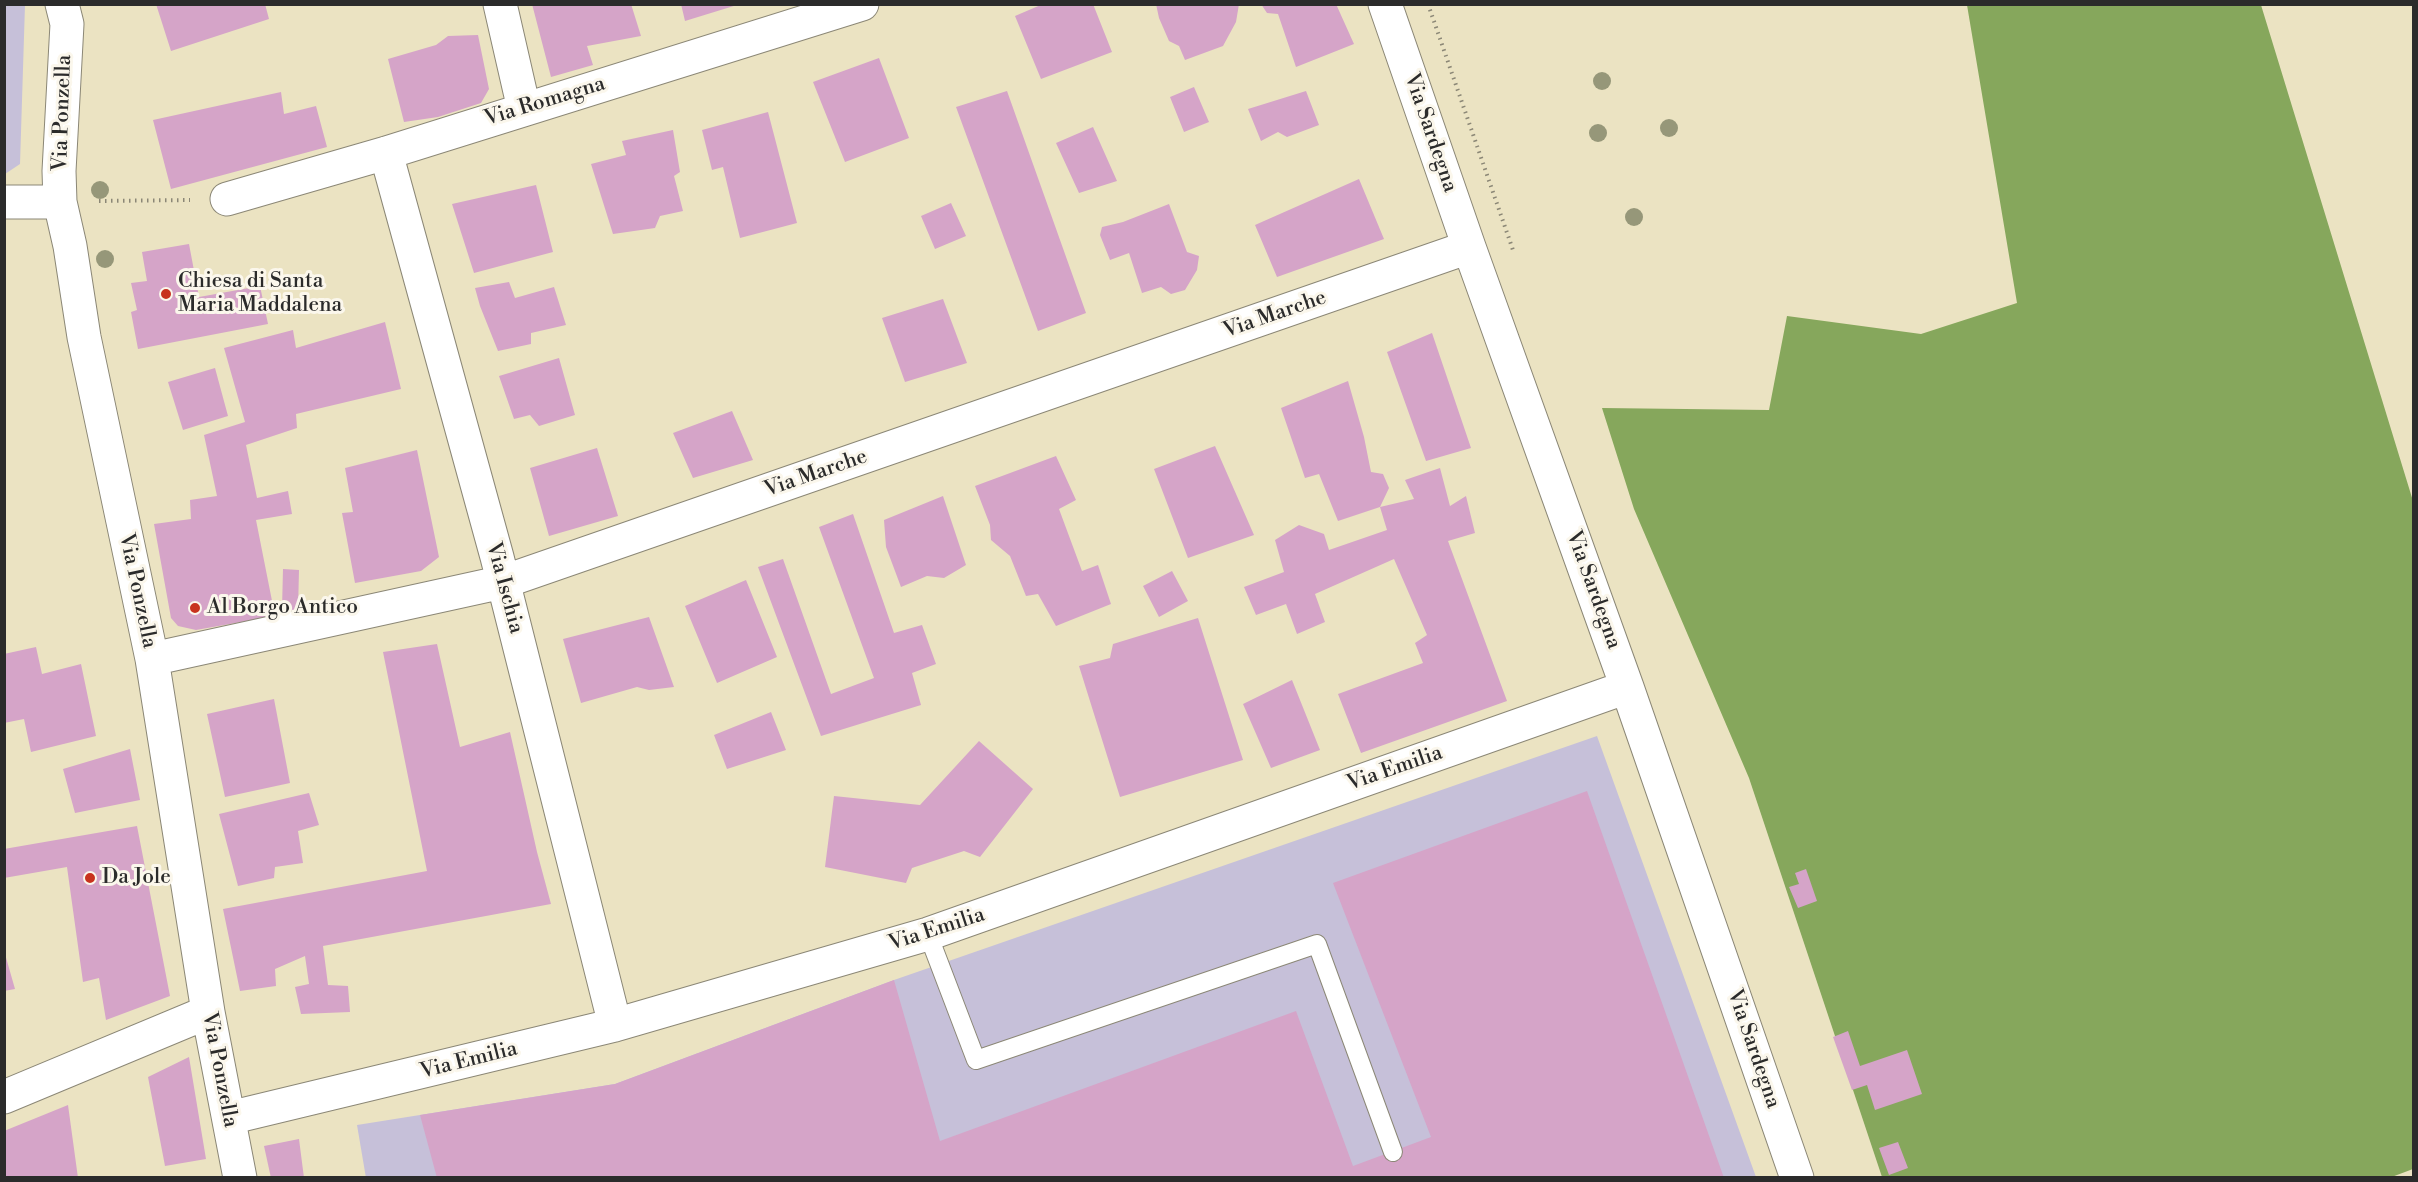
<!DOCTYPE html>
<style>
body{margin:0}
#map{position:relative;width:2418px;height:1182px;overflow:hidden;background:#ebe3c2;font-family:"Libre Bodoni",serif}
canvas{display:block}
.frame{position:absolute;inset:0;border:6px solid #2b2b2b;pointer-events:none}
</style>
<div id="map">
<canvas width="2418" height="1182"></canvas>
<div class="frame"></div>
</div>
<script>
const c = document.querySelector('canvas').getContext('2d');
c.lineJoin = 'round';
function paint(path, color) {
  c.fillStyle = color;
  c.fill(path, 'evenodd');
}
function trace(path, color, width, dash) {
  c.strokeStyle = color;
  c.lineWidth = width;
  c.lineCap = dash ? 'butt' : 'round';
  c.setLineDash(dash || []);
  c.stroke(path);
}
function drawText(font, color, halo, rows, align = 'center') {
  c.font = font + ' "Libre Bodoni",serif';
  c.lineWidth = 6;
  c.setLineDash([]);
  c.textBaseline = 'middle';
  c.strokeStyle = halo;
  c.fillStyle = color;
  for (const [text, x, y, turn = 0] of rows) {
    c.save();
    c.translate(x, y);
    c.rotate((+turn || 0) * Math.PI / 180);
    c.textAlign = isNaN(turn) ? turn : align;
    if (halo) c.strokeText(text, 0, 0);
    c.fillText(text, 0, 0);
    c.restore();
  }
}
paint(new Path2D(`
 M5,4L25,5L20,164L5,174Z
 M1597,736L1756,1177L366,1178L357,1125L615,1084L894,980Z`), '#c6c0d9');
paint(new Path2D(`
 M1967,5H2261L2413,501V1169L2389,1178L1882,1177L1749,778L1634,509L1602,408L1769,410L1787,316L1921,334L2017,303Z`), '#86a75c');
paint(new Path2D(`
 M156,4H265L269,19L171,51Z
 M532,4H631L641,36L587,46L593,65L551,77Z
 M681,4H736L737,5L685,21Z
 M1043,4H1093L1112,52L1041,79L1015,16Z
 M1156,4H1239L1236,22L1223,46L1185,60L1179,46L1169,41L1159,18Z
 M1261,4H1336L1354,44L1296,67L1278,14L1267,13Z
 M478,35L489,89L481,103L438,117L404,122L388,59L436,45L448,36Z
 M879,58L909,138L845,162L813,82Z
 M1194,87L1209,122L1184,132L1170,97Z
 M1007,91L1086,313L1038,331L956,107Z
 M1306,91L1319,125L1287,137L1278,132L1261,141L1248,109Z
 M281,92L284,114L316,106L327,147L171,189L153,120Z
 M768,112L797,223L740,238L723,167L712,170L702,130Z
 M1093,127L1117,181L1079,193L1056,143Z
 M673,130L680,172L674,176L683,211L660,216L655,228L613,234L591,164L626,155L622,141Z
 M1359,179L1384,239L1277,277L1255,225Z
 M536,185L553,252L474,273L452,204Z
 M951,203L966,236L935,249L921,216Z
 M1169,204L1187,252L1199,256L1197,270L1185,290L1171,294L1161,287L1142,293L1129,253L1110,260L1100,235L1102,227L1123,222Z
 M189,244L199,297L260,286L268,324L138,349L131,312L137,310L131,283L147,281L142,252Z
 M509,282L515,298L554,287L566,325L531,333V344L498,351L480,306L475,288Z
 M943,299L967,363L905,382L882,318Z
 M385,322L401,389L296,414L297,428L246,445L257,498L288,491L292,514L256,520L275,616L196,630L178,626L171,618L154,524L191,519L190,500L217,496L204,435L245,422L224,348L293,330L296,348Z
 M1432,333L1471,448L1426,461L1387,352Z
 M559,358L575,415L539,426L530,415L514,419L499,376Z
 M215,368L228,416L183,430L168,382Z
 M1348,381L1364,437L1371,472L1383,474L1389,488L1380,507L1338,521L1319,474L1305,478L1281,408Z
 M732,411L753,460L693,478L673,433Z
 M1215,446L1254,535L1188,558L1154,469Z
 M597,448L618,516L549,536L530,468Z
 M417,450L439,557L421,571L355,583L342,513L353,512L345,468Z
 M1056,456L1076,500L1059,509L1082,571L1098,565L1111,604L1056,626L1038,594L1026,596L1010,556L991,540L990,525L975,486Z
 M1440,468L1450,506L1466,496L1475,533L1448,541L1507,701L1361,753L1338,694L1423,663L1415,643L1427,635L1394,559L1315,594L1325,622L1297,634L1286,604L1256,615L1244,587L1284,572L1275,540L1299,525L1324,534L1329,550L1387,530L1380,507L1414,499L1405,480Z
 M943,496L966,565L944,578L927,576L901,587L886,547L884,520Z
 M853,514L894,633L922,625L936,664L912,673L921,705L821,736L758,567L783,559L831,694L874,678L819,527Z
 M283,569L299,570L298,611L282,609Z
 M1172,571L1188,601L1159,617L1143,586Z
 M746,580L777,657L717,683L685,606Z
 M649,617L674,687L649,690L637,687L581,703L563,639Z
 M1198,618L1243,760L1120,797L1079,666L1110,658L1113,644Z
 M437,644L460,747L510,732L537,852L551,904L323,946L328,985L348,986L350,1012L301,1014L295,987L309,984L305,956L275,969L276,986L240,991L223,909L427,871L383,652Z
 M36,647L42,674L81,664L96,736L31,752L24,719L4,723V654Z
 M1292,680L1320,750L1271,768L1243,704Z
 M274,699L290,783L225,797L207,714Z
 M771,712L786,750L727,769L714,735Z
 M979,741L1033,789L980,857L964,851L912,868L906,883L825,867L834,796L920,805Z
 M130,749L140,800L75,813L63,769Z
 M1587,791L1724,1178H437L420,1115L615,1084L894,980L940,1141L1296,1011L1353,1166L1431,1137L1333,883Z
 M309,793L319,825L298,831L303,863L275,867L274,878L238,886L219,814Z
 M137,826L170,996L106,1020L99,978L83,982L67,867L4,878V849Z
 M1806,869L1817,901L1798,908L1789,887L1799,884L1795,873Z
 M4,954H5L15,989L4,991Z
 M1848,1031L1860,1066L1907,1050L1922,1094L1875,1110L1867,1085L1852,1090L1833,1037Z
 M189,1057L206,1159L165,1166L148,1077Z
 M68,1105L78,1178H4V1131Z
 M299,1139L304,1178H271L264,1146Z
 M1898,1142L1908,1168L1889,1175L1879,1148Z`), '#d5a4c8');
const service = new Path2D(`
 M928,934L976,1060L1317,944L1393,1152`);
const minor = new Path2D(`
 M62,4L67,24L59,171L60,202L70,246L84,337L152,659L208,1012L240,1178
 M500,4L524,109
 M1385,4L1469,247L1627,687L1797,1178
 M386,153L497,557L615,1025
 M227,199L386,153L862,4
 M4,202H60
 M152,659L503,582L1469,247
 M4,1097L208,1012
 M229,1118L615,1025L928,934L1627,687`);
trace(service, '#8b8776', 20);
trace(minor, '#8b8776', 35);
trace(new Path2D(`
 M1428,4L1514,253
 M99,201L190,200`), '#8b8776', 4, [1.5, 4.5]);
trace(service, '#fff', 18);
trace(minor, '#fff', 33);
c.fillStyle = '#969779';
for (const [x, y] of [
 [1602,81],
 [1669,128],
 [1598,133],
 [100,190],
 [1634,217],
 [105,259]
]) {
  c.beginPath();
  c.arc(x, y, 9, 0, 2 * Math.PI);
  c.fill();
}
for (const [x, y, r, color] of [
 [166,294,6,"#c8321e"],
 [195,608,6,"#c8321e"],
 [90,878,6,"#c8321e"]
]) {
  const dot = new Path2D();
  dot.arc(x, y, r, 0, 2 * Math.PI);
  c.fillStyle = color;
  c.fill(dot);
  trace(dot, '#fbf7ec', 2);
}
drawText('21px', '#2b2b2b', '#fbf7ec', [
 ["Via Romagna",545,102,-17],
 ["Via Ponzella",63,113,-88],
 ["Via Sardegna",1430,133,71],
 ["Via Marche",1275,315,-19],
 ["Via Marche",816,474,-19],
 ["Via Ischia",504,588,75],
 ["Via Sardegna",1593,590,70],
 ["Via Ponzella",137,591,78],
 ["Via Emilia",1395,769,-19],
 ["Via Emilia",937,930,-18],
 ["Via Sardegna",1753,1049,71],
 ["Via Emilia",469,1061,-14],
 ["Via Ponzella",219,1070,79]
]);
drawText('21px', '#2b2b2b', '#fbf7ec', [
 ["Chiesa di Santa",178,282],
 ["Maria Maddalena",178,306],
 ["Al Borgo Antico",207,608],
 ["Da Jole",102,878]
], 'left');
</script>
